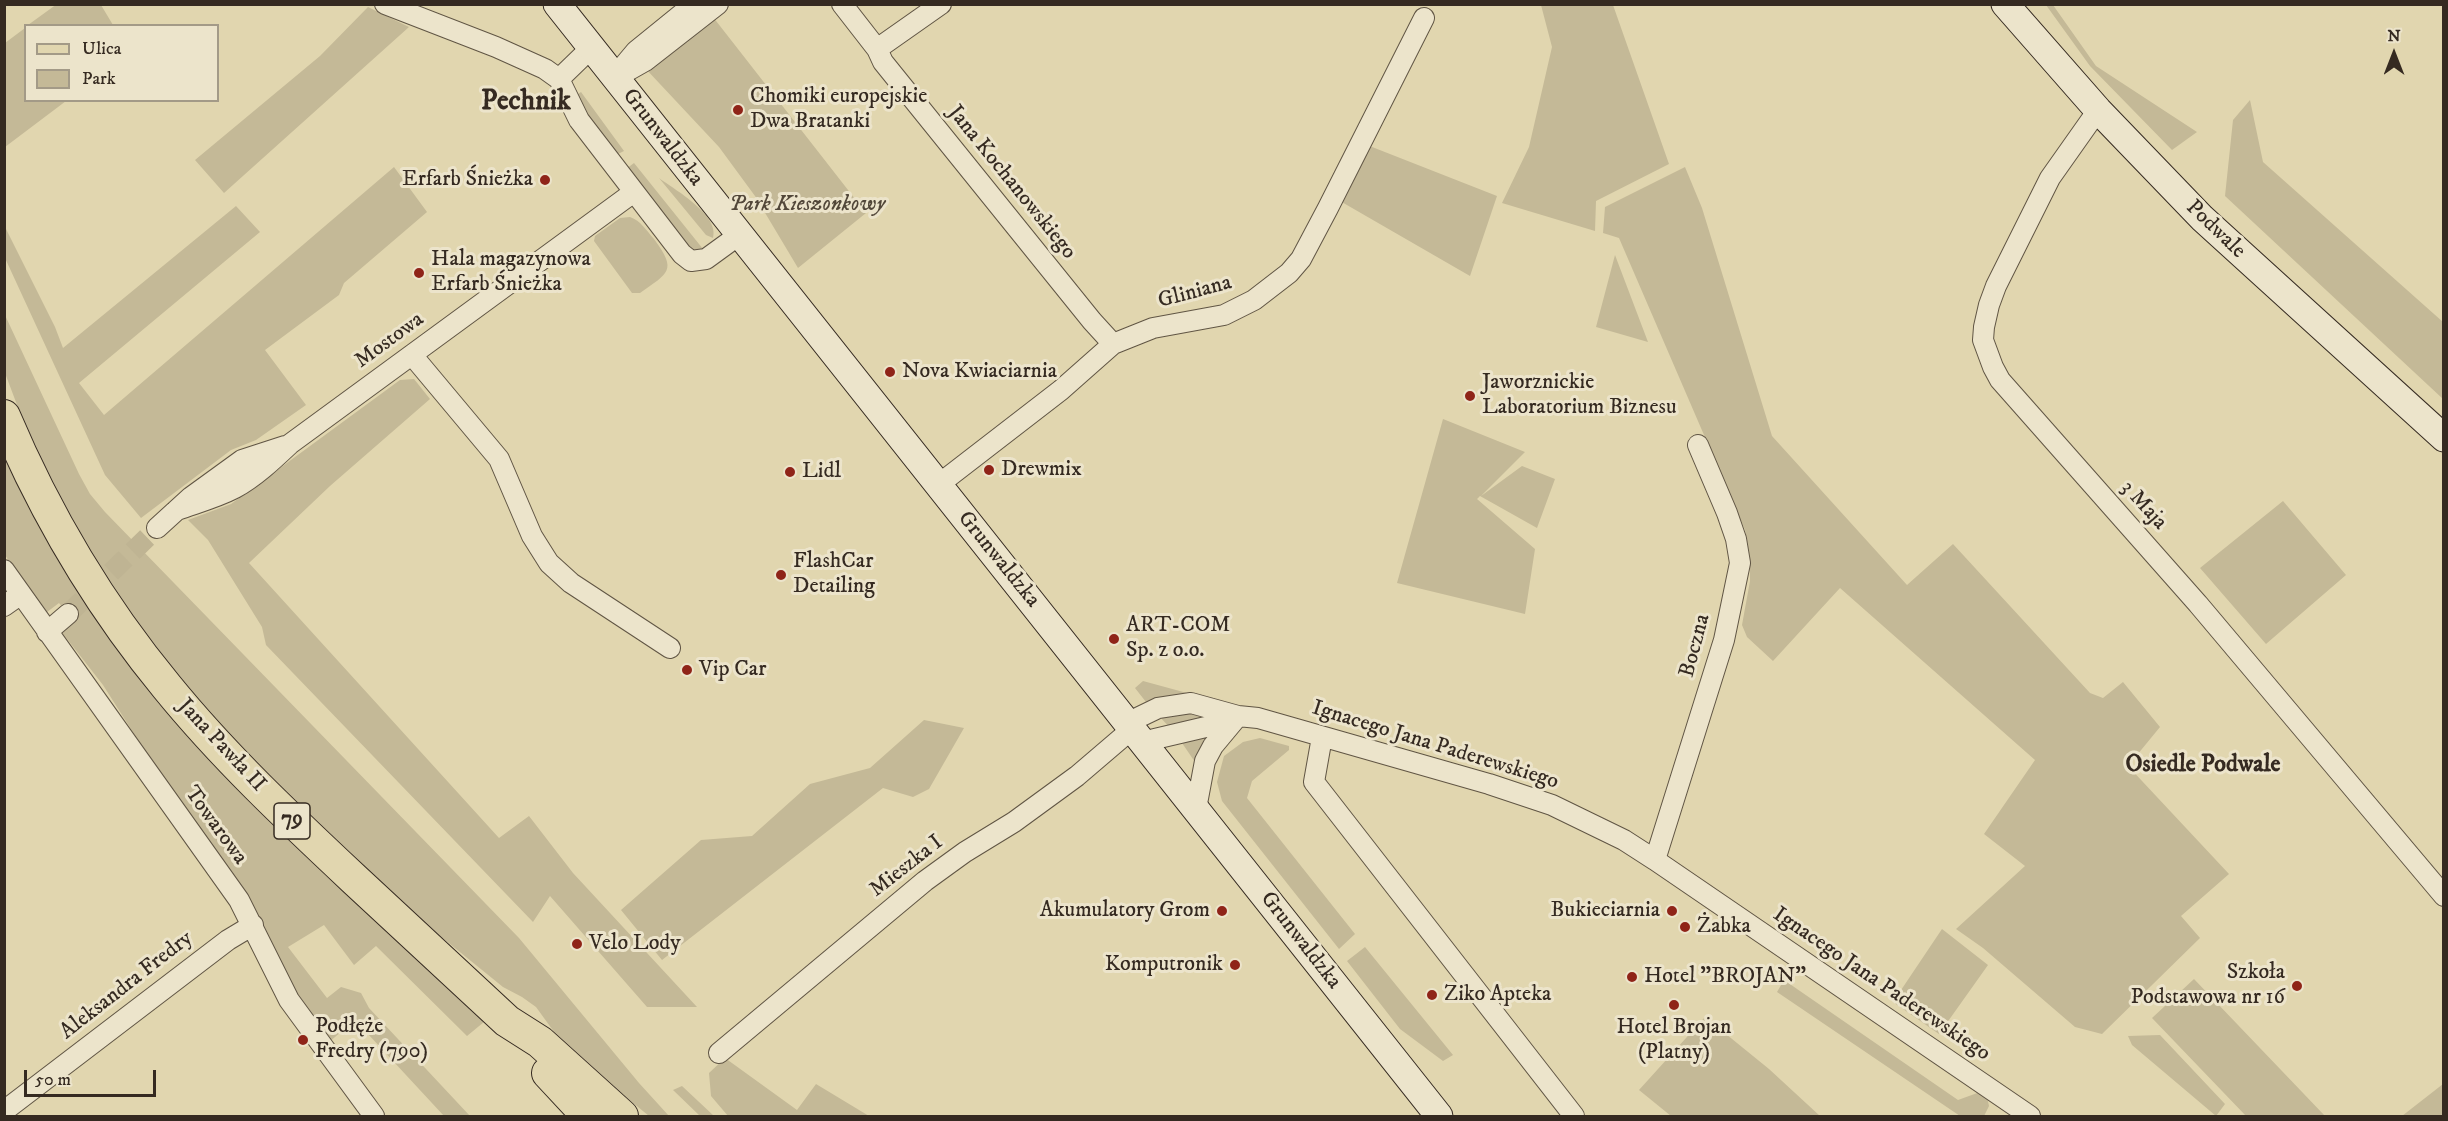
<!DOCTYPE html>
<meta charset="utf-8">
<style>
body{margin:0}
#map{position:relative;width:2448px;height:1121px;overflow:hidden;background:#e1d6af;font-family:"IM FELL DW Pica",serif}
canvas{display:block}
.frame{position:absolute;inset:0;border:6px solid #352a21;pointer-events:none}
.legend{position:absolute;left:24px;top:24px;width:195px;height:78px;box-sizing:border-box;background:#ece4cb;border:2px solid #a39a87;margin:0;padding:8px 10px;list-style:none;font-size:18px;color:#352a21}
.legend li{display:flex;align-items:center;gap:12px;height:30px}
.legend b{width:30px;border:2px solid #a39a87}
.north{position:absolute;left:2364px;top:24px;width:60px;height:60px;-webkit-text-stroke:4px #ece4cb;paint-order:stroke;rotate:0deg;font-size:16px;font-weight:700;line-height:24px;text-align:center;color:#352a21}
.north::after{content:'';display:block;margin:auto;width:21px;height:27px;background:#352a21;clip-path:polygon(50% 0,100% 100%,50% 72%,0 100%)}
.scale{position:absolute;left:24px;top:1070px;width:132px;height:27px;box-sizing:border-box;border:3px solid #352a21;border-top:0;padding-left:8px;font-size:18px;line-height:21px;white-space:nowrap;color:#352a21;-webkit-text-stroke:4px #ece4cb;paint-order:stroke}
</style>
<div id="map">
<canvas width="2448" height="1121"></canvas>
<div class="frame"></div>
<ul class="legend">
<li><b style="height:8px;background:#e1d6af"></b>Ulica</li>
<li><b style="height:16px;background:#c4b997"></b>Park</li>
</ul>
<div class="north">N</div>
<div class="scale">50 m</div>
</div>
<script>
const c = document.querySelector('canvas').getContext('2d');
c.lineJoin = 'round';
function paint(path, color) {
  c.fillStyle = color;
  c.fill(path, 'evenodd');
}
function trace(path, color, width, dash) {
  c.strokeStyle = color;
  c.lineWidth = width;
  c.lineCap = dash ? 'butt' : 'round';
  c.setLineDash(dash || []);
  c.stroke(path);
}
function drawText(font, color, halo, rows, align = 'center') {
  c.font = font + ' "IM FELL DW Pica",serif';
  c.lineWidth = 6;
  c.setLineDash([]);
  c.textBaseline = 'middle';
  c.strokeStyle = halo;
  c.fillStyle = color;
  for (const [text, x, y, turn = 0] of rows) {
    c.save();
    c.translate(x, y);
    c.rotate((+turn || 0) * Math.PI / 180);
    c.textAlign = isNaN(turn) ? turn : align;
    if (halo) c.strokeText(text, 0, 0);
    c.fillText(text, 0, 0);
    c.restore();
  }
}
paint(new Path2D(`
 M57,4L101,5L113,25H28Z
 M1541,5H1613L1669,164L1596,201L1595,231L1502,203L1529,147L1552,47Z
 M2046,5H2053L2096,66L2197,132L2172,150L2090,66Z
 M368,7L409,27L224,193L195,160L320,56Z
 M713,17L866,213L798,268L755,196L719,147L645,68Z
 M25,28L26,100L66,101L5,147V43Z
 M581,92L624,151L616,155L585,115L578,94Z
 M2250,100L2263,162L2443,322V399L2225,196L2233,120Z
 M1367,145L1497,196L1470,276L1340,201Z
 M634,163L703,249L692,250L686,245L626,169Z
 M394,167L427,212L344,283L339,295L265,350L306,405L256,440L231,450L141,518L105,475L5,258V227L55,327L63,348L236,206L260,232L79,383L104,415Z
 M1685,167L1702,208L1772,436L1907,585L1953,544L2090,693L2103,698L2123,682L2160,727L2128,766L2229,874L2181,916L2200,938L2102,1034L2075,1027L1983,948L1956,929L2025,866L1984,834L2035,760L1840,588L1773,661L1747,637L1742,625L1750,581V559L1745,530L1619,238L1603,233L1605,207Z
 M659,178C675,190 720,215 713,238L706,235Z
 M630,217C641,221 646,230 654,239C678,271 668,273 640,293H632L594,241L595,236L620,218Z
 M1615,255L1648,342L1596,327Z
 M4,313L79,474L90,494L105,512L519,938L639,1083L669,1116H649L565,1047L536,1007L522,997L503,987L429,927L274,783L184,685L114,591L59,501L28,434L5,373Z
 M414,379L430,399L330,486L249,563L499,838L529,816L573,873L697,1007H647L550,896L533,922L266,645L262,627L208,540L188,520L231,504L400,380Z
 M1443,419L1525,452L1481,496L1522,466L1555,479L1537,528L1480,496L1477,499L1535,549L1525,614L1397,583Z
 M4,459L70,579L159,704L250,803L484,1022L467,1036L376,946L354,965L324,925L288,947L327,998L341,987L361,993L369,1008L470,1116H444L355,1020L328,1043L311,1022L247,895L162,778L103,685L60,630L72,619L59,603L47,612L24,584L5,555Z
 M2283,501L2346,575L2266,644L2200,568Z
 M1143,681L1187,693L1146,702L1135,688Z
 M1176,711L1217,715L1173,731L1158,715Z
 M924,720L964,728L929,789L913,797L883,788L662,960L621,910L701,840L752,836L810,784L870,768Z
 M1213,732L1197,765L1180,740Z
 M1260,738L1289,746V750L1252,781L1247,798L1355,934L1339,949L1222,801L1217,782L1224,756L1243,742Z
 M1942,929L1988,965L1939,1034L1893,1002Z
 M1365,947L1453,1055L1443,1061L1400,1029L1347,961Z
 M2194,979L2325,1116H2246L2152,1018Z
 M1784,980L1958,1100L1980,1092L1987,1097L1989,1106L1984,1116H1960L1777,992Z
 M1705,1017L1769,1069L1820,1116H1671L1639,1090Z
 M2160,1035L2225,1104L2216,1116L2132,1045L2128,1036Z
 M725,1058L797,1110L816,1084L869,1116H728L711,1096L709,1073Z
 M2443,1084V1116H2402Z
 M682,1086L714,1116H700L673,1090Z`), '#c4b997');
trace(new Path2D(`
 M68,614L157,528`), '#bfb493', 20, [20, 10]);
const street = new Path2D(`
 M385,4L496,47L545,69L559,79L579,120L682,254L691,261L706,259L739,235
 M842,4L877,49L883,62L1092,321L1113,344
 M877,49L941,4
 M620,70L636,51L694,4
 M615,78L645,61L718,4
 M559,79L591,48
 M2098,110L2050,178L1996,286L1989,305L1984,327L1983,340L1993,367L2000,380L2198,604L2444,896
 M412,355L499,459L532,536L549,563L571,583L670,648
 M938,485L1061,390L1113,344L1153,328L1224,315L1254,300L1289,273L1301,259L1328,208L1424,18
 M177,510C196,503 216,498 235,488C255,477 273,460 290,444L634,192
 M157,528L191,497L242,460L285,446
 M4,570L239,900L289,1000L374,1116
 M4,606L21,594
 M47,632L68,614
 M1127,723L1158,708L1191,703L1238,716L1258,718L1489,784L1552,805L1624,840L1655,860L2030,1116
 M1322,737L1314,782L1574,1116
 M1142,742L1210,726L1236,717
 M1196,809L1205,761L1213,746L1238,716
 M1655,860L1724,640L1740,563L1736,539L1727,513L1698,445
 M719,1053L925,881L965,852L1014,822L1077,776L1132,729
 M4,1111L228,940L253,925`);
const secondary = new Path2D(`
 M557,4L1439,1116
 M2005,4L2098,110L2202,218L2444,438`);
const primary = new Path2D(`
 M4,416C45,513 100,606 167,687C224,757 289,818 354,879C405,926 456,974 507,1021L540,1042L622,1116
 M548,1073L588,1116`);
trace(street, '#605544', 22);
trace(secondary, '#352a21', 29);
trace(primary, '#352a21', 34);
trace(street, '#ece4cb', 20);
trace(secondary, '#ece4cb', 27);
trace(primary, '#e1d6af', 32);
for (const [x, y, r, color] of [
 [738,110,6,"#8f2418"],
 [545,180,6,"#8f2418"],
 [419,273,6,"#8f2418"],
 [890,372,6,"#8f2418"],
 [1470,396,6,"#8f2418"],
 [989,470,6,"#8f2418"],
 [790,472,6,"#8f2418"],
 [781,575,6,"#8f2418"],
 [1114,639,6,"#8f2418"],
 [687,670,6,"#8f2418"],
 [1222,911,6,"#8f2418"],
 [1672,911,6,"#8f2418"],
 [1685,927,6,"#8f2418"],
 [577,944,6,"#8f2418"],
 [1235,965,6,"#8f2418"],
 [1632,977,6,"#8f2418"],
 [2297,986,6,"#8f2418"],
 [1432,995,6,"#8f2418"],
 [1674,1005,6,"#8f2418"],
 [303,1040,6,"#8f2418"]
]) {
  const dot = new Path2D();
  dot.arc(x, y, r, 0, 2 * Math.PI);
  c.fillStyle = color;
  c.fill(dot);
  trace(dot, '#ece4cb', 2);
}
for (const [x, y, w] of [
 [292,821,36]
]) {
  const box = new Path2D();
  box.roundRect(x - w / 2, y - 18, w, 36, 4.5);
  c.fillStyle = '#ece4cb';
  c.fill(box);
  trace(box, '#352a21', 1.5);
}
drawText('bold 21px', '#352a21', null, [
 ["79",292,821]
]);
drawText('22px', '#352a21', '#ece4cb', [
 ["Chomiki europejskie",750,97],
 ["Dwa Bratanki",750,122],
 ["Erfarb Śnieżka",533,180,"right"],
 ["Hala magazynowa",431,260],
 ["Erfarb Śnieżka",431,285],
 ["Nova Kwiaciarnia",902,372],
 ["Jaworznickie",1482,383],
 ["Laboratorium Biznesu",1482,408],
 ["Drewmix",1001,470],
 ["Lidl",802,472],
 ["FlashCar",793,562],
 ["Detailing",793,587],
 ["ART-COM",1126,626],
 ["Sp. z o.o.",1126,651],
 ["Vip Car",699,670],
 ["Akumulatory Grom",1210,911,"right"],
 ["Bukieciarnia",1660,911,"right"],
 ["Żabka",1697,927],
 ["Velo Lody",589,944],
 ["Komputronik",1223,965,"right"],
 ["Szkoła",2285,973,"right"],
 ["Podstawowa nr 16",2285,998,"right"],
 ["Hotel \"BROJAN\"",1644,977],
 ["Ziko Apteka",1444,995],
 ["Podłęże",315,1027],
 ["Fredry (790)",315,1052],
 ["Hotel Brojan",1674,1028,"center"],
 ["(Platny)",1674,1053,"center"]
], 'left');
drawText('22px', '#352a21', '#ece4cb', [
 ["Grunwaldzka",662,138,52],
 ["Jana Kochanowskiego",1011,183,51],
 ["Podwale",2215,230,44],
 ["Gliniana",1195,293,-15],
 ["Mostowa",390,341,-36],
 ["3 Maja",2143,506,48],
 ["Grunwaldzka",998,560,51],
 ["Boczna",1696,646,-75],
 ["Jana Pawła II",221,746,47],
 ["Ignacego Jana Paderewskiego",1435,746,17],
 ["Towarowa",215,826,54],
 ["Mieszka I",907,867,-38],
 ["Grunwaldzka",1300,941,52],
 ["Ignacego Jana Paderewskiego",1881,985,34],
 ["Aleksandra Fredry",127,986,-38]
]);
drawText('italic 22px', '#524739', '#ece4cb', [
 ["Park Kieszonkowy",807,205]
]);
drawText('bold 24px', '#352a21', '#ece4cb', [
 ["Osiedle Podwale",2203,766]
]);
drawText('bold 28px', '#352a21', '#ece4cb', [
 ["Pechnik",526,103]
]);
</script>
